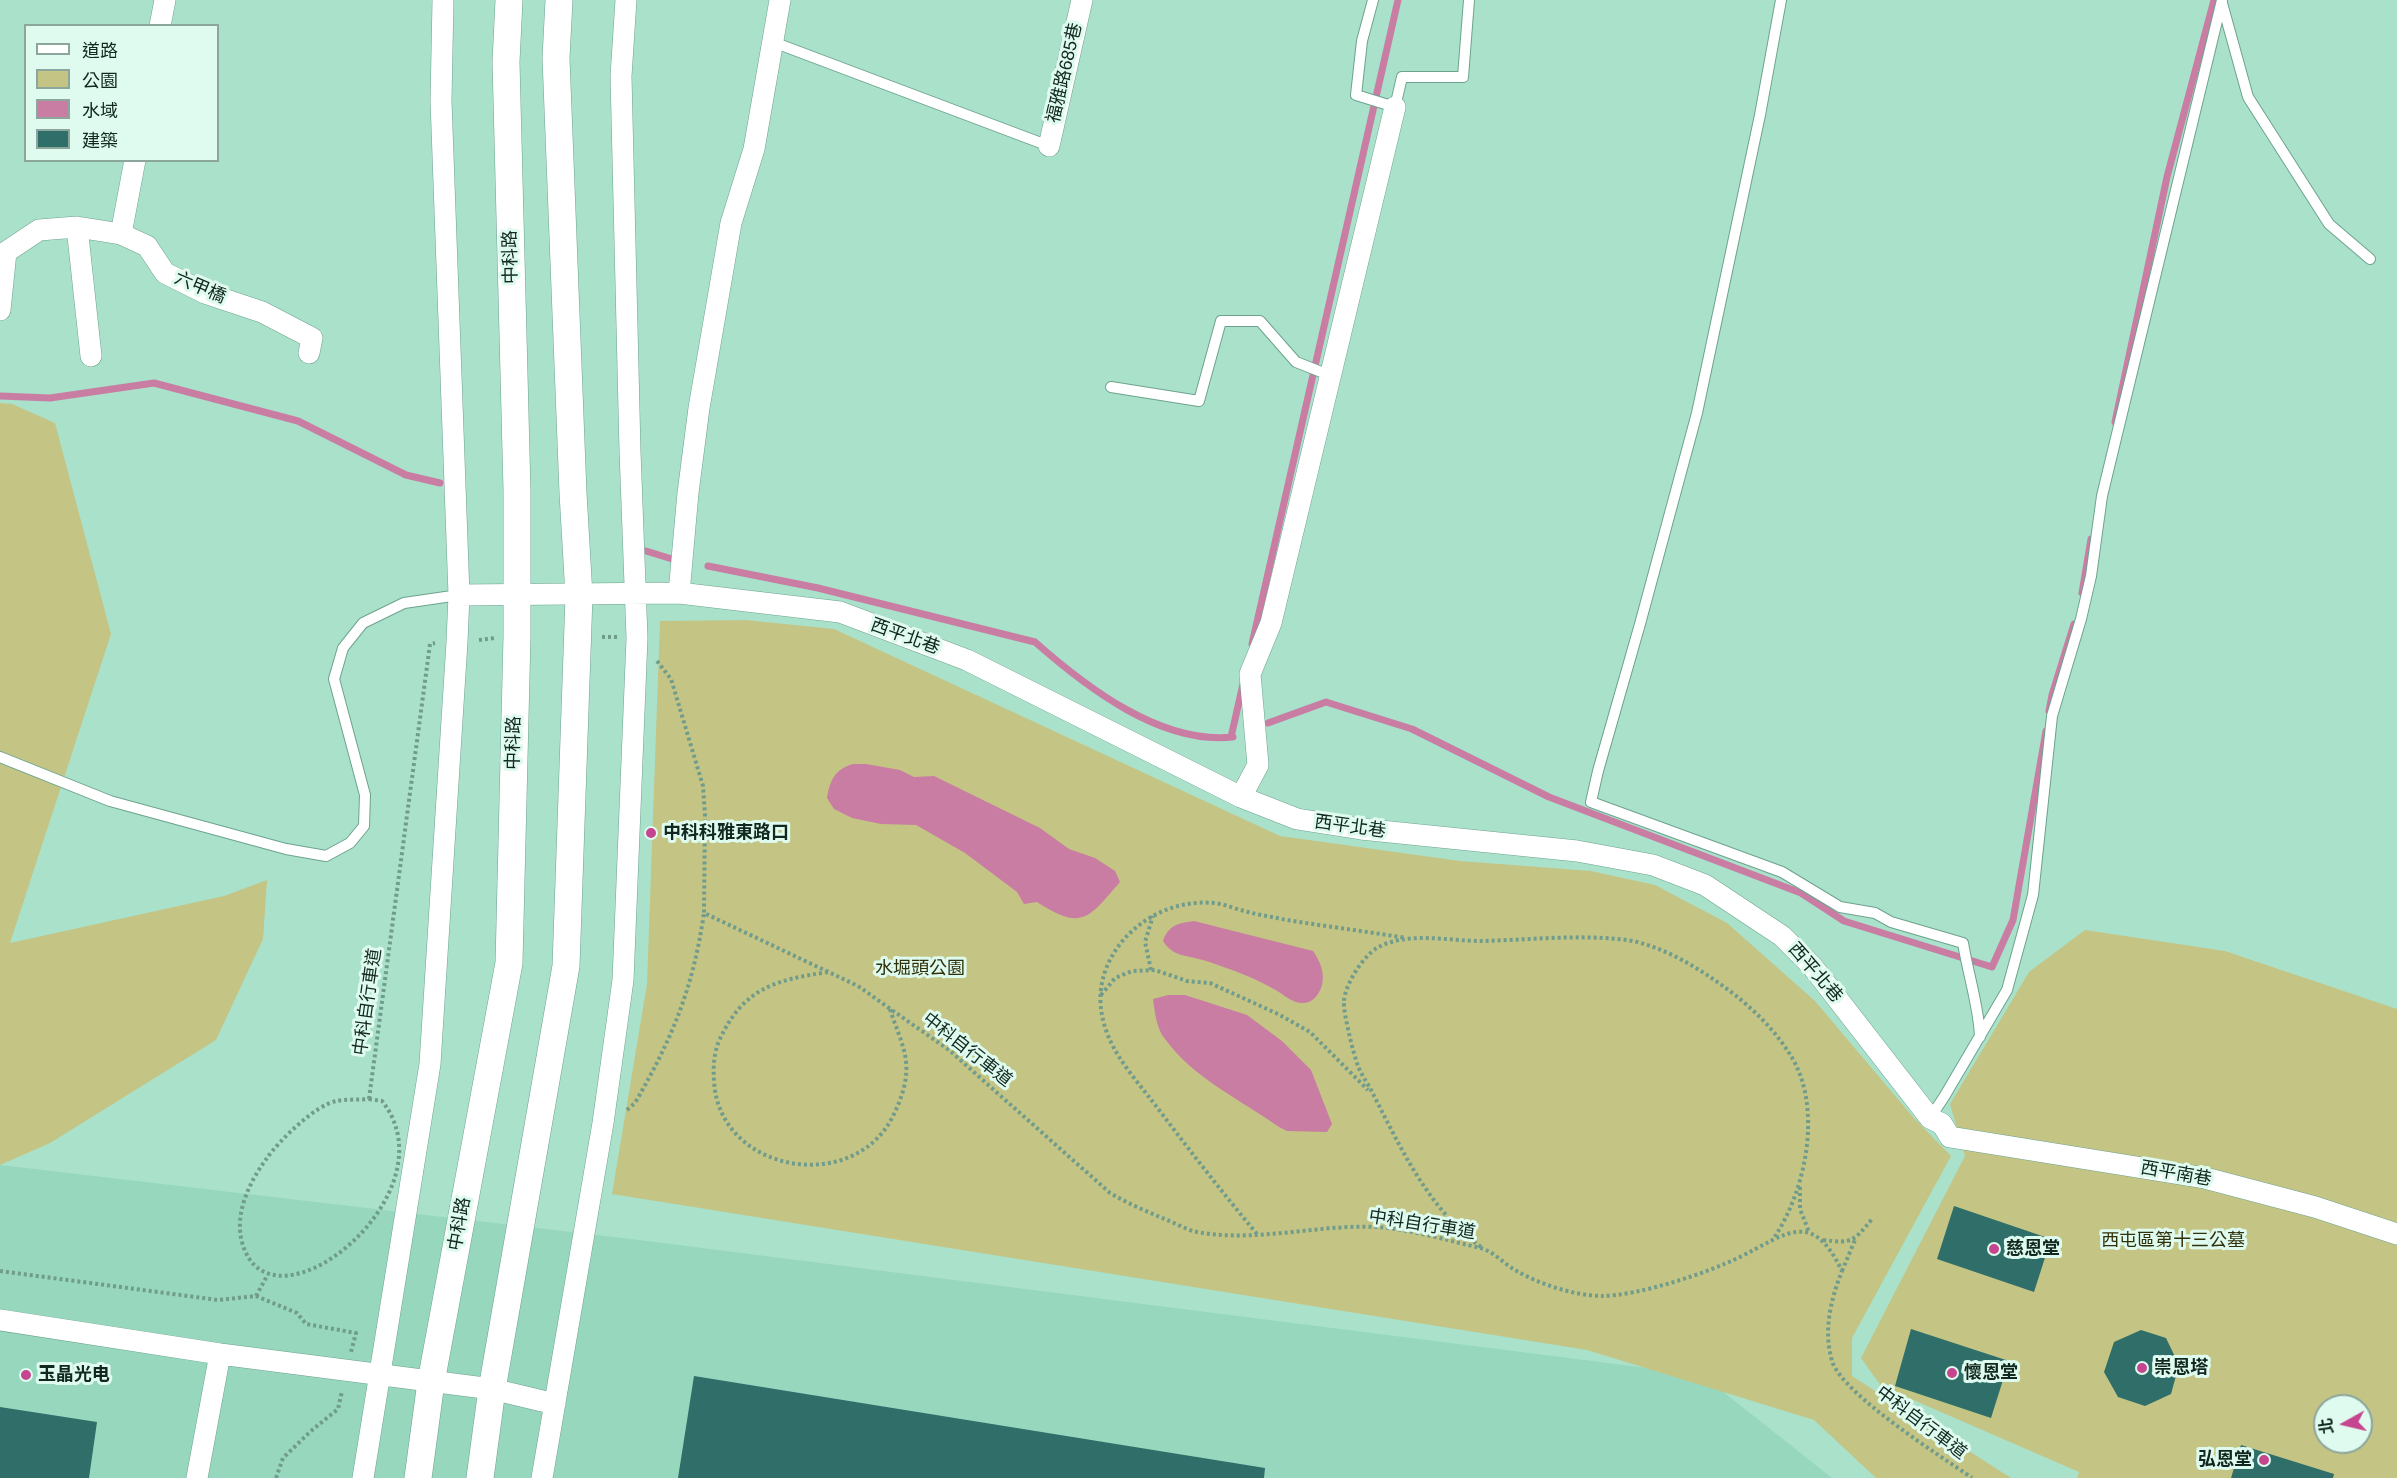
<!DOCTYPE html>
<meta charset="utf-8">
<style>
body{margin:0}
#map{position:relative;width:2397px;height:1478px;overflow:hidden;background:#a9e1cb;font-family:Helvetica,"Noto Sans TC",sans-serif}
canvas{display:block}
.legend{position:absolute;left:24px;top:24px;width:195px;height:138px;box-sizing:border-box;background:#dffbef;border:2px solid #8da69c;margin:0;padding:8px 10px;list-style:none;font-size:18px;color:#11271f}
.legend li{display:flex;align-items:center;gap:12px;height:30px}
.legend b{width:30px;border:2px solid #8da69c}
.north{position:absolute;left:2313px;top:1394px;width:60px;height:60px;box-sizing:border-box;background:#dffbef;border:2px solid #8da69c;border-radius:50%;rotate:262deg;font-size:16px;font-weight:700;line-height:24px;text-align:center;color:#11271f}
.north::after{content:'';display:block;margin:auto;width:21px;height:27px;background:#c6458f;clip-path:polygon(50% 0,100% 100%,50% 72%,0 100%)}
</style>
<div id="map">
<canvas width="2397" height="1478"></canvas>
<ul class="legend">
<li><b style="height:8px;background:#fff"></b>道路</li>
<li><b style="height:16px;background:#c4c585"></b>公園</li>
<li><b style="height:16px;background:#c97da3"></b>水域</li>
<li><b style="height:16px;background:#2f6e69"></b>建築</li>
</ul>
<div class="north">北</div>
</div>
<script>
const c = document.querySelector('canvas').getContext('2d');
c.lineJoin = 'round';
function paint(path, color) {
  c.fillStyle = color;
  c.fill(path, 'evenodd');
}
function trace(path, color, width, dash) {
  c.strokeStyle = color;
  c.lineWidth = width;
  c.lineCap = dash ? 'butt' : 'round';
  c.setLineDash(dash || []);
  c.stroke(path);
}
function drawText(font, color, halo, rows, align = 'center') {
  c.font = font + ' Helvetica,"Noto Sans TC",sans-serif';
  c.lineWidth = 6;
  c.setLineDash([]);
  c.textBaseline = 'middle';
  c.strokeStyle = halo;
  c.fillStyle = color;
  for (const [text, x, y, turn = 0] of rows) {
    c.save();
    c.translate(x, y);
    c.rotate((+turn || 0) * Math.PI / 180);
    c.textAlign = isNaN(turn) ? turn : align;
    if (halo) c.strokeText(text, 0, 0);
    c.fillText(text, 0, 0);
    c.restore();
  }
}
paint(new Path2D(`
 M0,1165L639,1240L1702,1375L1832,1478H0Z`), '#96d7be');
paint(new Path2D(`
 M0,403L12,404L55,423L111,634L10,943L224,896L267,880L263,939L216,1040L50,1143L0,1165Z
 M745,620L834,629L1280,836L1460,861L1591,871L1655,885L1727,923L1815,1001L1913,1117L1951,1156L1852,1338V1376L2011,1478H1876L1814,1420L1587,1350L612,1194L647,984L660,621Z
 M2085,930L2225,951L2397,1009V1478H2077L2079,1472L1881,1386L1861,1358L1965,1156L1950,1104L2029,972ZM2325,1406H2361V1442H2325Z`), '#c4c585');
paint(new Path2D(`
 M853,764H866L900,770L914,777L934,776L1040,828L1069,849L1095,858L1115,871L1120,882C1088,919 1082,931 1037,902L1024,904L1017,892L965,853L916,825L881,824L852,818L834,809L827,798C830,780 835,769 853,764Z
 M1194,921L1313,951C1320,961 1325,972 1322,985C1320,993 1313,1003 1304,1003C1295,1004 1286,997 1279,992C1256,978 1228,968 1203,960C1186,955 1173,957 1163,941C1168,925 1179,923 1194,921Z
 M1168,995H1185L1247,1015L1282,1041L1311,1070L1332,1124L1327,1132L1287,1131L1279,1127C1241,1100 1193,1078 1165,1039C1156,1028 1155,1012 1153,999Z`), '#c97da3');
trace(new Path2D(`
 M0,396L50,398L154,383L298,421L406,475L440,483
 M2115,422L2167,177L2214,0
 M646,551L672,559
 M708,566L818,588L1035,642C1086,687 1161,745 1233,737
 M2082,593L2091,539
 M1252,644L1398,0
 M2049,711L2052,695L2074,624
 M1268,723L1326,702L1412,729L1549,797L1801,893L1844,921L1992,967L2013,920L2046,731
 M1231,737L1243,684`), '#c97da3', 7);
paint(new Path2D(`
 M1954,1206L2051,1239L2034,1292L1937,1259Z
 M1911,1329L2009,1361L1991,1418L1895,1386Z
 M2141,1330L2166,1338L2179,1365L2171,1394L2145,1406L2118,1397L2104,1372L2114,1342Z
 M694,1376L1265,1468L1264,1478H678Z
 M0,1407L97,1422L89,1478H0Z
 M2241,1445L2334,1474L2333,1478H2231Z`), '#2f6e69');
const service = new Path2D(`
 M1373,0L1362,41L1356,95L1395,107L1402,77H1463L1469,0
 M1781,0L1760,115L1697,413L1640,624L1598,771L1591,802L1782,872L1840,907L1875,913L1891,922L1963,943C1968,974 1979,1007 1980,1037
 M2222,3L2248,97L2329,224L2370,259
 M773,42L1049,146
 M1111,387L1199,401L1221,321H1260L1296,362L1329,375
 M0,757L110,801L286,849L326,856L350,843L364,826L365,795L334,679L343,648L363,623L404,603L459,595
 M1930,1118L1944,1097L2007,990L2033,895L2052,716L2081,619L2091,576L2102,496L2222,0`);
const minor = new Path2D(`
 M160,26L165,0
 M1049,146L1082,0
 M135,160L121,234L147,246L165,273L205,293L262,312L312,338L309,353
 M77,227L91,356
 M0,310L6,252L39,230L77,227L121,234
 M679,593L688,493L699,408L731,223L754,149L780,0
 M459,595L679,593L840,612L967,660L1241,797L1297,819L1361,829L1577,851L1653,865L1705,885L1782,936L1812,966L1930,1118L1942,1124L1950,1137L2205,1178L2315,1207L2397,1234
 M1241,797L1258,765L1250,674L1271,623L1395,107
 M0,1320L220,1354L492,1389L555,1404
 M197,1478L220,1354
 M363,1478L430,1064L457,642L459,595L441,101L443,0
 M542,1478L603,1123L623,980L637,638L630,451L621,76L626,0`);
const tertiary = new Path2D(`
 M418,1478L431,1382L509,963L517,636V491L506,62L509,0
 M480,1478L492,1389L566,966L579,596L573,493L556,58L559,0`);
trace(service, '#6da38e', 12);
trace(minor, '#6da38e', 22);
trace(tertiary, '#6da38e', 28);
trace(new Path2D(`
 M602,637H618
 M479,640L495,638
 M657,661L671,679L703,786L705,815L704,913L858,986L889,1008L949,1050L1110,1193C1129,1204 1148,1212 1167,1220C1177,1224 1187,1230 1197,1232C1256,1243 1318,1224 1378,1227C1408,1229 1451,1241 1480,1248C1493,1251 1503,1263 1515,1270C1539,1284 1572,1295 1601,1296C1638,1296 1707,1273 1740,1257C1788,1233 1812,1209 1842,1271C1831,1299 1823,1330 1832,1361C1843,1395 1941,1456 1972,1478
 M1151,970L1145,942L1153,916
 M828,972C775,980 743,988 719,1041C714,1053 713,1067 714,1081C719,1174 856,1196 894,1114C902,1097 908,1080 906,1061C904,1044 895,1026 890,1009
 M1101,995L1115,978L1132,971L1155,970L1187,981L1210,983L1278,1014L1310,1032L1368,1090
 M369,1099L430,644L435,643
 M369,1099L382,1101C456,1194 269,1343 242,1242C234,1213 250,1181 267,1158C279,1141 316,1104 337,1101C347,1099 358,1100 369,1099Z
 M627,1110L635,1103C673,1037 693,988 704,913
 M1800,1187V1209L1809,1232
 M1257,1234C1221,1191 1187,1147 1153,1102C1136,1080 1115,1057 1106,1030C1094,996 1102,964 1125,938C1148,913 1181,900 1214,903C1225,904 1235,909 1245,911C1257,915 1269,916 1281,919C1322,926 1364,931 1406,938
 M1823,1240C1852,1244 1854,1241 1872,1219
 M1481,1247C1427,1208 1400,1146 1370,1088C1366,1081 1361,1074 1358,1066C1354,1056 1343,1012 1344,1002C1344,986 1363,956 1377,948C1406,931 1449,941 1481,941C1529,940 1579,934 1627,940C1658,945 1688,962 1713,979C1743,999 1772,1025 1791,1056C1823,1108 1806,1190 1774,1238
 M0,1271L218,1300L256,1296L297,1313L306,1324L356,1333L351,1352
 M1842,1271L1855,1240
 M256,1296L267,1276
 M276,1478L283,1458L311,1431L338,1409L342,1391`), '#719c8b', 4, [3, 3]);
trace(service, '#fff', 10);
trace(minor, '#fff', 21);
trace(tertiary, '#fff', 27);
for (const [x, y, r, color] of [
 [651,833,6,"#c6458f"],
 [1994,1249,6,"#c6458f"],
 [2142,1368,6,"#c6458f"],
 [1952,1373,6,"#c6458f"],
 [26,1375,6,"#c6458f"],
 [2264,1460,6,"#c6458f"]
]) {
  const dot = new Path2D();
  dot.arc(x, y, r, 0, 2 * Math.PI);
  c.fillStyle = color;
  c.fill(dot);
  trace(dot, '#dffbef', 2);
}
drawText('18px', '#11271f', '#dffbef', [
 ["福雅路685巷",1065,73,-77],
 ["中科路",511,257,-91],
 ["六甲橋",200,288,23],
 ["西平北巷",905,637,20],
 ["中科路",514,743,-89],
 ["西平北巷",1350,827,8],
 ["西平北巷",1815,973,49],
 ["中科自行車道",368,1002,-82],
 ["中科自行車道",967,1050,38],
 ["西平南巷",2176,1174,10],
 ["中科路",460,1224,-80],
 ["中科自行車道",1422,1225,9],
 ["中科自行車道",1921,1423,37]
]);
drawText('bold 18px', '#11271f', '#dffbef', [
 ["中科科雅東路口",663,833],
 ["慈恩堂",2006,1249],
 ["崇恩塔",2154,1368],
 ["懷恩堂",1964,1373],
 ["玉晶光电",38,1375],
 ["弘恩堂",2252,1460,"right"]
], 'left');
drawText('18px', '#30300b', '#dffbef', [
 ["水堀頭公園",920,969],
 ["西屯區第十三公墓",2173,1241]
]);
</script>
